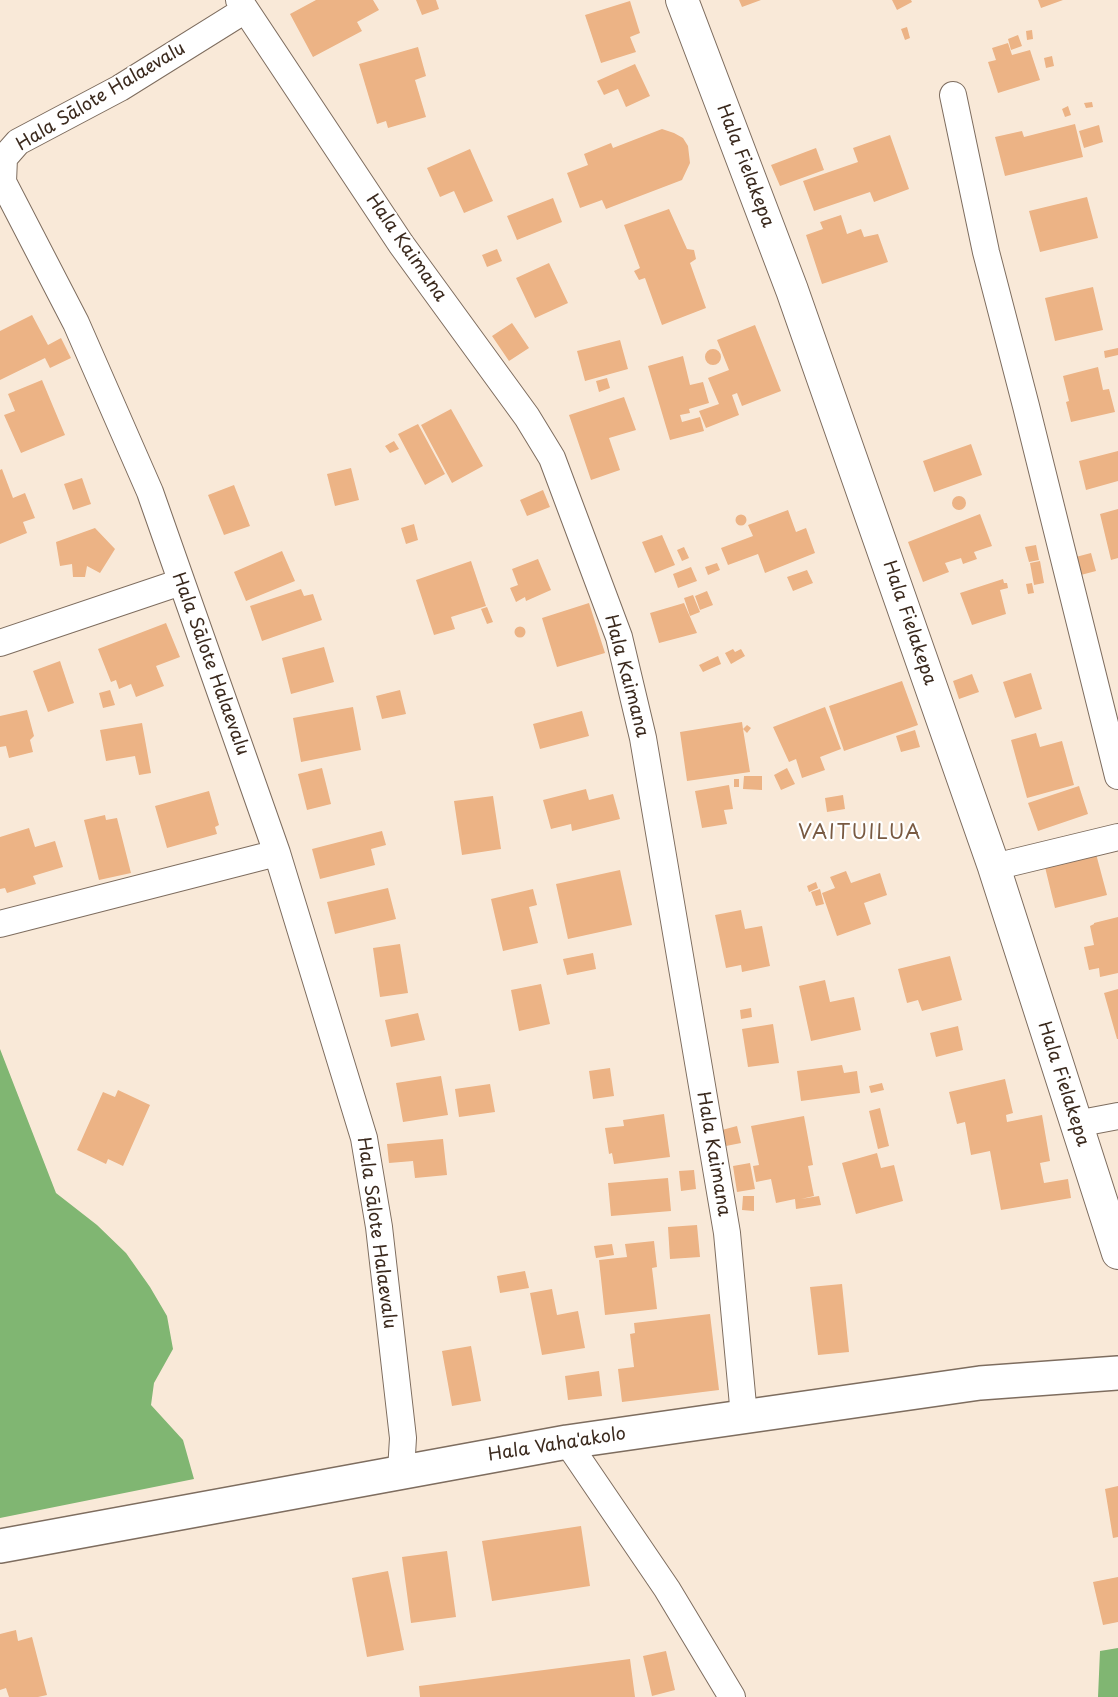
<!DOCTYPE html>
<meta charset="utf-8">
<style>
body{margin:0}
canvas{display:block;background:#f9e9d8}
</style>
<canvas width="1118" height="1697"></canvas>
<script>
const c = document.querySelector('canvas').getContext('2d');
c.lineJoin = 'round';
function paint(path, color) {
  c.fillStyle = color;
  c.fill(path, 'evenodd');
}
function trace(path, color, width, dash) {
  c.strokeStyle = color;
  c.lineWidth = width;
  c.lineCap = dash ? 'butt' : 'round';
  c.setLineDash(dash || []);
  c.stroke(path);
}
function drawText(font, color, halo, rows, align = 'center') {
  c.font = font + ' "Playpen Sans",sans-serif';
  c.lineWidth = 4.5;
  c.setLineDash([]);
  c.textBaseline = 'middle';
  c.strokeStyle = halo;
  c.fillStyle = color;
  for (const [text, x, y, turn = 0] of rows) {
    c.save();
    c.translate(x, y);
    c.rotate((+turn || 0) * Math.PI / 180);
    c.textAlign = isNaN(turn) ? turn : align;
    if (halo) c.strokeText(text, 0, 0);
    c.fillText(text, 0, 0);
    c.restore();
  }
}
paint(new Path2D(`
 M0,1049L56,1193L97,1225L126,1253L150,1287L167,1316L173,1349L154,1383L151,1405L183,1440L194,1479L0,1518Z
 M1118,1648V1697H1098L1100,1651Z`), '#80b672');
paint(new Path2D(`
 M316,0H373L379,10L357,22L362,31L313,57L290,14Z
 M416,0H436L439,9L422,15Z
 M739,0H761L742,7Z
 M892,0H911L912,2L897,10Z
 M1038,0H1063L1041,8Z
 M630,1L640,33L630,37L636,52L601,63L585,15Z
 M907,27L910,38L905,40L901,29Z
 M1032,30L1033,39L1027,40L1026,31Z
 M1018,35L1022,46L1011,50L1008,39Z
 M1008,43L1012,55L1030,50L1040,80L998,93L988,62L996,60L992,48Z
 M418,47L426,76L415,80L426,117L388,128L386,121L377,124L359,64Z
 M1052,56L1054,66L1046,68L1044,58Z
 M635,64L650,96L626,107L618,89L604,95L597,81Z
 M1092,102L1093,107L1086,108L1084,103Z
 M1068,106L1071,115L1065,117L1062,109Z
 M1075,124L1083,157L1005,176L995,137L1022,131L1024,137Z
 M1099,125L1103,142L1084,148L1079,131Z
 M662,129L674,133L683,138L688,146L690,163L682,180L606,209L602,200L580,208L567,173L588,165L584,154L611,143L613,148Z
 M890,135L909,189L874,202L870,192L814,211L803,181L858,162L853,148Z
 M816,148L824,170L780,186L771,165Z
 M470,149L493,201L464,213L454,191L440,197L427,168Z
 M1087,197L1098,238L1040,252L1029,211Z
 M553,198L562,222L517,240L507,216Z
 M669,209L687,249L694,250L696,259L690,263L706,308L662,325L645,278L639,280L634,271L640,268L624,225Z
 M841,215L847,234L861,229L864,237L878,234L888,262L822,284L806,235L823,229L820,222Z
 M497,249L502,261L487,267L482,255Z
 M549,263L568,303L535,318L516,278Z
 M1093,287L1103,330L1055,341L1045,298Z
 M32,315L48,345L61,338L71,358L50,368L45,358L0,380V331Z
 M512,323L529,348L509,361L492,336Z
 M755,325L781,391L742,406L737,393L732,395L739,415L706,428L699,411L719,404L708,378L729,370L717,340Z
 M620,340L628,369L585,381L577,351Z
 M1118,348V355L1105,358L1104,351Z
 M705 357a8 8 0 1 1 16 0a8 8 0 1 1-16 0Z
 M683,356L690,385L703,382L709,403L689,409L690,413L680,415L682,422L700,417L704,431L670,440L648,366Z
 M1098,367L1103,390L1109,389L1115,412L1071,422L1066,402L1069,401L1063,376Z
 M607,378L610,388L599,392L596,381Z
 M42,380L65,435L21,453L4,415L15,411L8,394Z
 M624,397L636,430L609,438L620,470L591,480L569,415Z
 M451,409L483,466L452,483L421,425Z
 M418,424L445,474L425,485L398,434Z
 M394,441L399,449L390,453L385,446Z
 M971,444L982,475L934,492L923,461Z
 M1118,451V481L1086,490L1079,461Z
 M351,468L359,500L335,506L327,474Z
 M2,469L13,498L25,493L35,518L23,522L27,533L0,544V470Z
 M82,478L91,504L73,510L64,484Z
 M234,485L250,526L224,535L208,495Z
 M543,490L550,507L527,516L520,500Z
 M952 503a7 7 0 1 1 14 0a7 7 0 1 1-14 0Z
 M1118,509V558L1111,560L1100,514Z
 M788,510L796,532L806,528L815,553L765,573L758,554L728,565L721,548L753,536L748,525Z
 M980,514L992,546L974,552L977,559L963,564L961,558L945,563L949,572L923,582L908,542Z
 M735.5 520a5.5 5.5 0 1 1 11 0a5.5 5.5 0 1 1-11 0Z
 M414,524L418,540L406,544L401,528Z
 M95,528L115,549L100,573L87,566L85,577H73L72,564L60,566L56,542Z
 M662,535L675,565L655,573L642,542Z
 M1036,545L1039,560L1029,562L1025,547Z
 M684,547L689,558L682,561L677,550Z
 M282,551L295,581L246,601L234,572Z
 M1091,553L1096,571L1077,576L1072,558Z
 M538,559L551,590L526,601L525,597L516,602L510,588L518,585L512,569Z
 M471,561L486,606L451,617L455,629L434,635L416,580Z
 M1040,561L1044,583L1034,585L1030,563Z
 M717,563L720,570L708,575L705,567Z
 M691,567L697,581L678,588L673,574Z
 M807,570L813,583L793,591L787,577Z
 M1003,579L1004,583H1007L1008,588L1000,590L1006,614L972,625L960,593Z
 M1032,583L1034,593L1028,594L1026,584Z
 M301,589L304,596L313,594L322,620L262,641L250,606Z
 M707,591L713,605L700,610L695,596Z
 M693,595L700,612L690,616L684,598Z
 M589,603L605,653L557,667L542,618Z
 M684,603L697,633L659,643L650,613Z
 M487,607L493,622L487,624L481,609Z
 M166,623L180,657L156,666L164,686L136,697L131,684L119,689L116,680L111,682L98,649Z
 M514.5 632a5.5 5.5 0 1 1 11 0a5.5 5.5 0 1 1-11 0Z
 M324,647L334,682L291,694L282,658Z
 M733,649L735,652L741,649L745,656L731,664L725,653Z
 M718,656L721,664L703,672L699,665Z
 M60,661L74,703L48,712L33,671Z
 M1031,673L1042,709L1015,718L1003,682Z
 M972,674L979,692L959,699L953,681Z
 M902,681L918,725L844,751L829,706Z
 M110,690L115,705L103,708L99,693Z
 M400,690L406,714L382,719L376,696Z
 M353,707L361,750L301,762L293,718Z
 M825,707L841,749L820,757L825,770L802,778L796,759L789,762L773,727Z
 M27,710L34,736L30,740L33,752L9,758L6,746L0,747V716Z
 M582,711L589,736L540,749L533,724Z
 M742,722L743,729L747,725L751,728L747,733L743,729L750,772L687,781L680,732Z
 M142,723L151,773L139,775L135,756L106,761L100,730Z
 M915,730L920,747L901,752L896,736Z
 M1036,733L1040,747L1062,741L1074,785L1027,798L1011,740Z
 M322,768L331,804L307,810L298,774Z
 M787,768L795,784L781,790L774,775Z
 M744,776H762V790L743,789Z
 M734,779H739V787H734Z
 M729,785L733,809L724,810L727,824L702,828L695,791Z
 M1079,786L1088,814L1038,831L1028,803Z
 M586,789L589,800L613,794L620,819L572,831L571,824L551,829L543,800Z
 M209,791L219,825L215,827L217,834L167,848L155,806Z
 M843,795L845,809L827,812L825,798Z
 M493,796L501,849L462,855L454,801Z
 M105,815L106,820L117,818L131,873L99,880L84,820Z
 M29,828L35,847L55,841L63,867L33,876L36,884L7,893L5,888L0,889V837Z
 M382,831L386,845L371,849L375,865L320,879L312,849Z
 M1095,850L1107,895L1055,908L1044,863Z
 M620,870L632,925L568,939L556,884Z
 M846,871L851,883L880,873L887,895L864,903L871,924L837,936L822,893L835,888L830,877Z
 M816,882L818,888L809,892L807,886Z
 M388,888L396,919L335,934L327,902Z
 M533,889L537,905L529,907L538,943L503,951L491,899Z
 M820,889L824,904L816,906L811,892Z
 M741,910L745,929L762,926L770,966L742,972L741,965L726,968L715,915Z
 M1118,917V973L1100,977L1099,968L1089,970L1084,947L1094,945L1090,926L1094,924V923Z
 M400,944L408,993L380,997L373,948Z
 M593,953L596,969L567,975L563,959Z
 M950,956L962,1000L922,1011L918,1000L907,1003L898,969Z
 M825,980L830,1002L854,997L861,1030L811,1041L799,986Z
 M541,984L550,1024L519,1031L511,990Z
 M1118,989V1039H1117L1104,993Z
 M751,1008L752,1017L741,1019L740,1010Z
 M418,1013L425,1040L391,1047L385,1020Z
 M773,1024L779,1063L748,1067L742,1029Z
 M958,1026L963,1050L936,1057L930,1033Z
 M842,1065L844,1073L857,1071L860,1093L801,1101L797,1071Z
 M610,1068L614,1096L593,1099L589,1071Z
 M441,1076L448,1115L403,1122L396,1083Z
 M1005,1079L1013,1113L1006,1115L1007,1122L1042,1115L1050,1161L1040,1163L1044,1183L1068,1179L1071,1198L1001,1210L990,1151L971,1155L965,1122L957,1124L949,1092Z
 M882,1083L884,1090L871,1093L869,1086Z
 M490,1084L495,1112L459,1117L455,1089Z
 M118,1090L150,1105L123,1166L108,1159L106,1164L77,1150L103,1092L115,1097Z
 M880,1108L889,1146L878,1149L869,1111Z
 M664,1114L670,1157L614,1164L612,1153L609,1154L605,1128L624,1126L623,1120Z
 M804,1116L813,1165L808,1166L814,1196L801,1199L819,1196L821,1205L796,1209L795,1199L776,1203L771,1179L756,1182L753,1166L759,1165L751,1126Z
 M737,1126L741,1143L726,1146L722,1130Z
 M443,1139L447,1175L415,1178L413,1161L389,1163L387,1144Z
 M877,1153L881,1168L894,1165L903,1201L856,1214L842,1163Z
 M750,1163L755,1189L737,1192L733,1166Z
 M694,1170L696,1189L681,1191L679,1171Z
 M668,1178L671,1211L611,1216L608,1183Z
 M743,1196H754V1211L742,1210Z
 M697,1225L700,1257L670,1259L668,1227Z
 M654,1241L657,1267L652,1268L657,1309L605,1315L599,1260L627,1257L625,1244Z
 M612,1244L614,1255L596,1258L594,1246Z
 M525,1271L529,1288L500,1293L497,1276Z
 M842,1284L849,1352L818,1355L810,1287Z
 M552,1289L557,1315L578,1311L585,1348L542,1355L530,1293Z
 M710,1314L719,1390L622,1402L618,1369L634,1367L630,1334L635,1333L634,1323Z
 M471,1346L481,1401L452,1406L442,1351Z
 M599,1371L602,1396L568,1400L565,1376Z
 M1118,1486V1537L1113,1538L1105,1489Z
 M581,1526L590,1586L492,1601L482,1541Z
 M447,1551L456,1617L411,1623L402,1557Z
 M388,1571L404,1650L367,1657L352,1578Z
 M1118,1577V1622L1103,1625L1093,1582Z
 M16,1630L18,1641L32,1637L47,1695L38,1697H9L6,1688L0,1690V1634Z
 M666,1651L675,1690L652,1696L643,1656Z
 M630,1659L635,1697H420L419,1686Z`), '#ecb385');
const minor = new Path2D(`
 M239,0L401,244L527,417L552,458L619,637L643,738L727,1233L744,1416
 M245,10L120,88L18,142L4,158L3,182L76,323L150,492L277,853L364,1138L379,1227L403,1438L401,1471
 M953,95L986,252L1026,406L1118,776
 M0,643L181,582
 M994,867L1118,837
 M0,924L277,853
 M1076,1124L1118,1116
 M567,1442L667,1589L732,1697`);
const tertiary = new Path2D(`
 M682,0L792,290L994,867L1118,1253`);
const secondary = new Path2D(`
 M0,1546L567,1442L980,1383L1118,1373`);
trace(minor, '#7e6d5f', 28);
trace(tertiary, '#7e6d5f', 34);
trace(secondary, '#7e6d5f', 36);
trace(minor, '#fff', 26);
trace(tertiary, '#fff', 32);
trace(secondary, '#fff', 33);
drawText('18px', '#3b2a1e', '#fff', [
 ["Hala Sālote Halaevalu",101,97,-31],
 ["Hala Fielakepa",745,166,69],
 ["Hala Kaimana",406,248,55],
 ["Hala Fielakepa",909,623,71],
 ["Hala Sālote Halaevalu",210,664,70],
 ["Hala Kaimana",626,676,75],
 ["Hala Fielakepa",1063,1084,72],
 ["Hala Kaimana",713,1154,80],
 ["Hala Sālote Halaevalu",376,1233,82],
 ["Hala Vaha'akolo",557,1445,-9]
]);
c.letterSpacing = '1.5px';
drawText('20px', '#795a42', '#fff', [
 ["VAITUILUA",860,833]
]);
c.letterSpacing = '0px';
</script>
